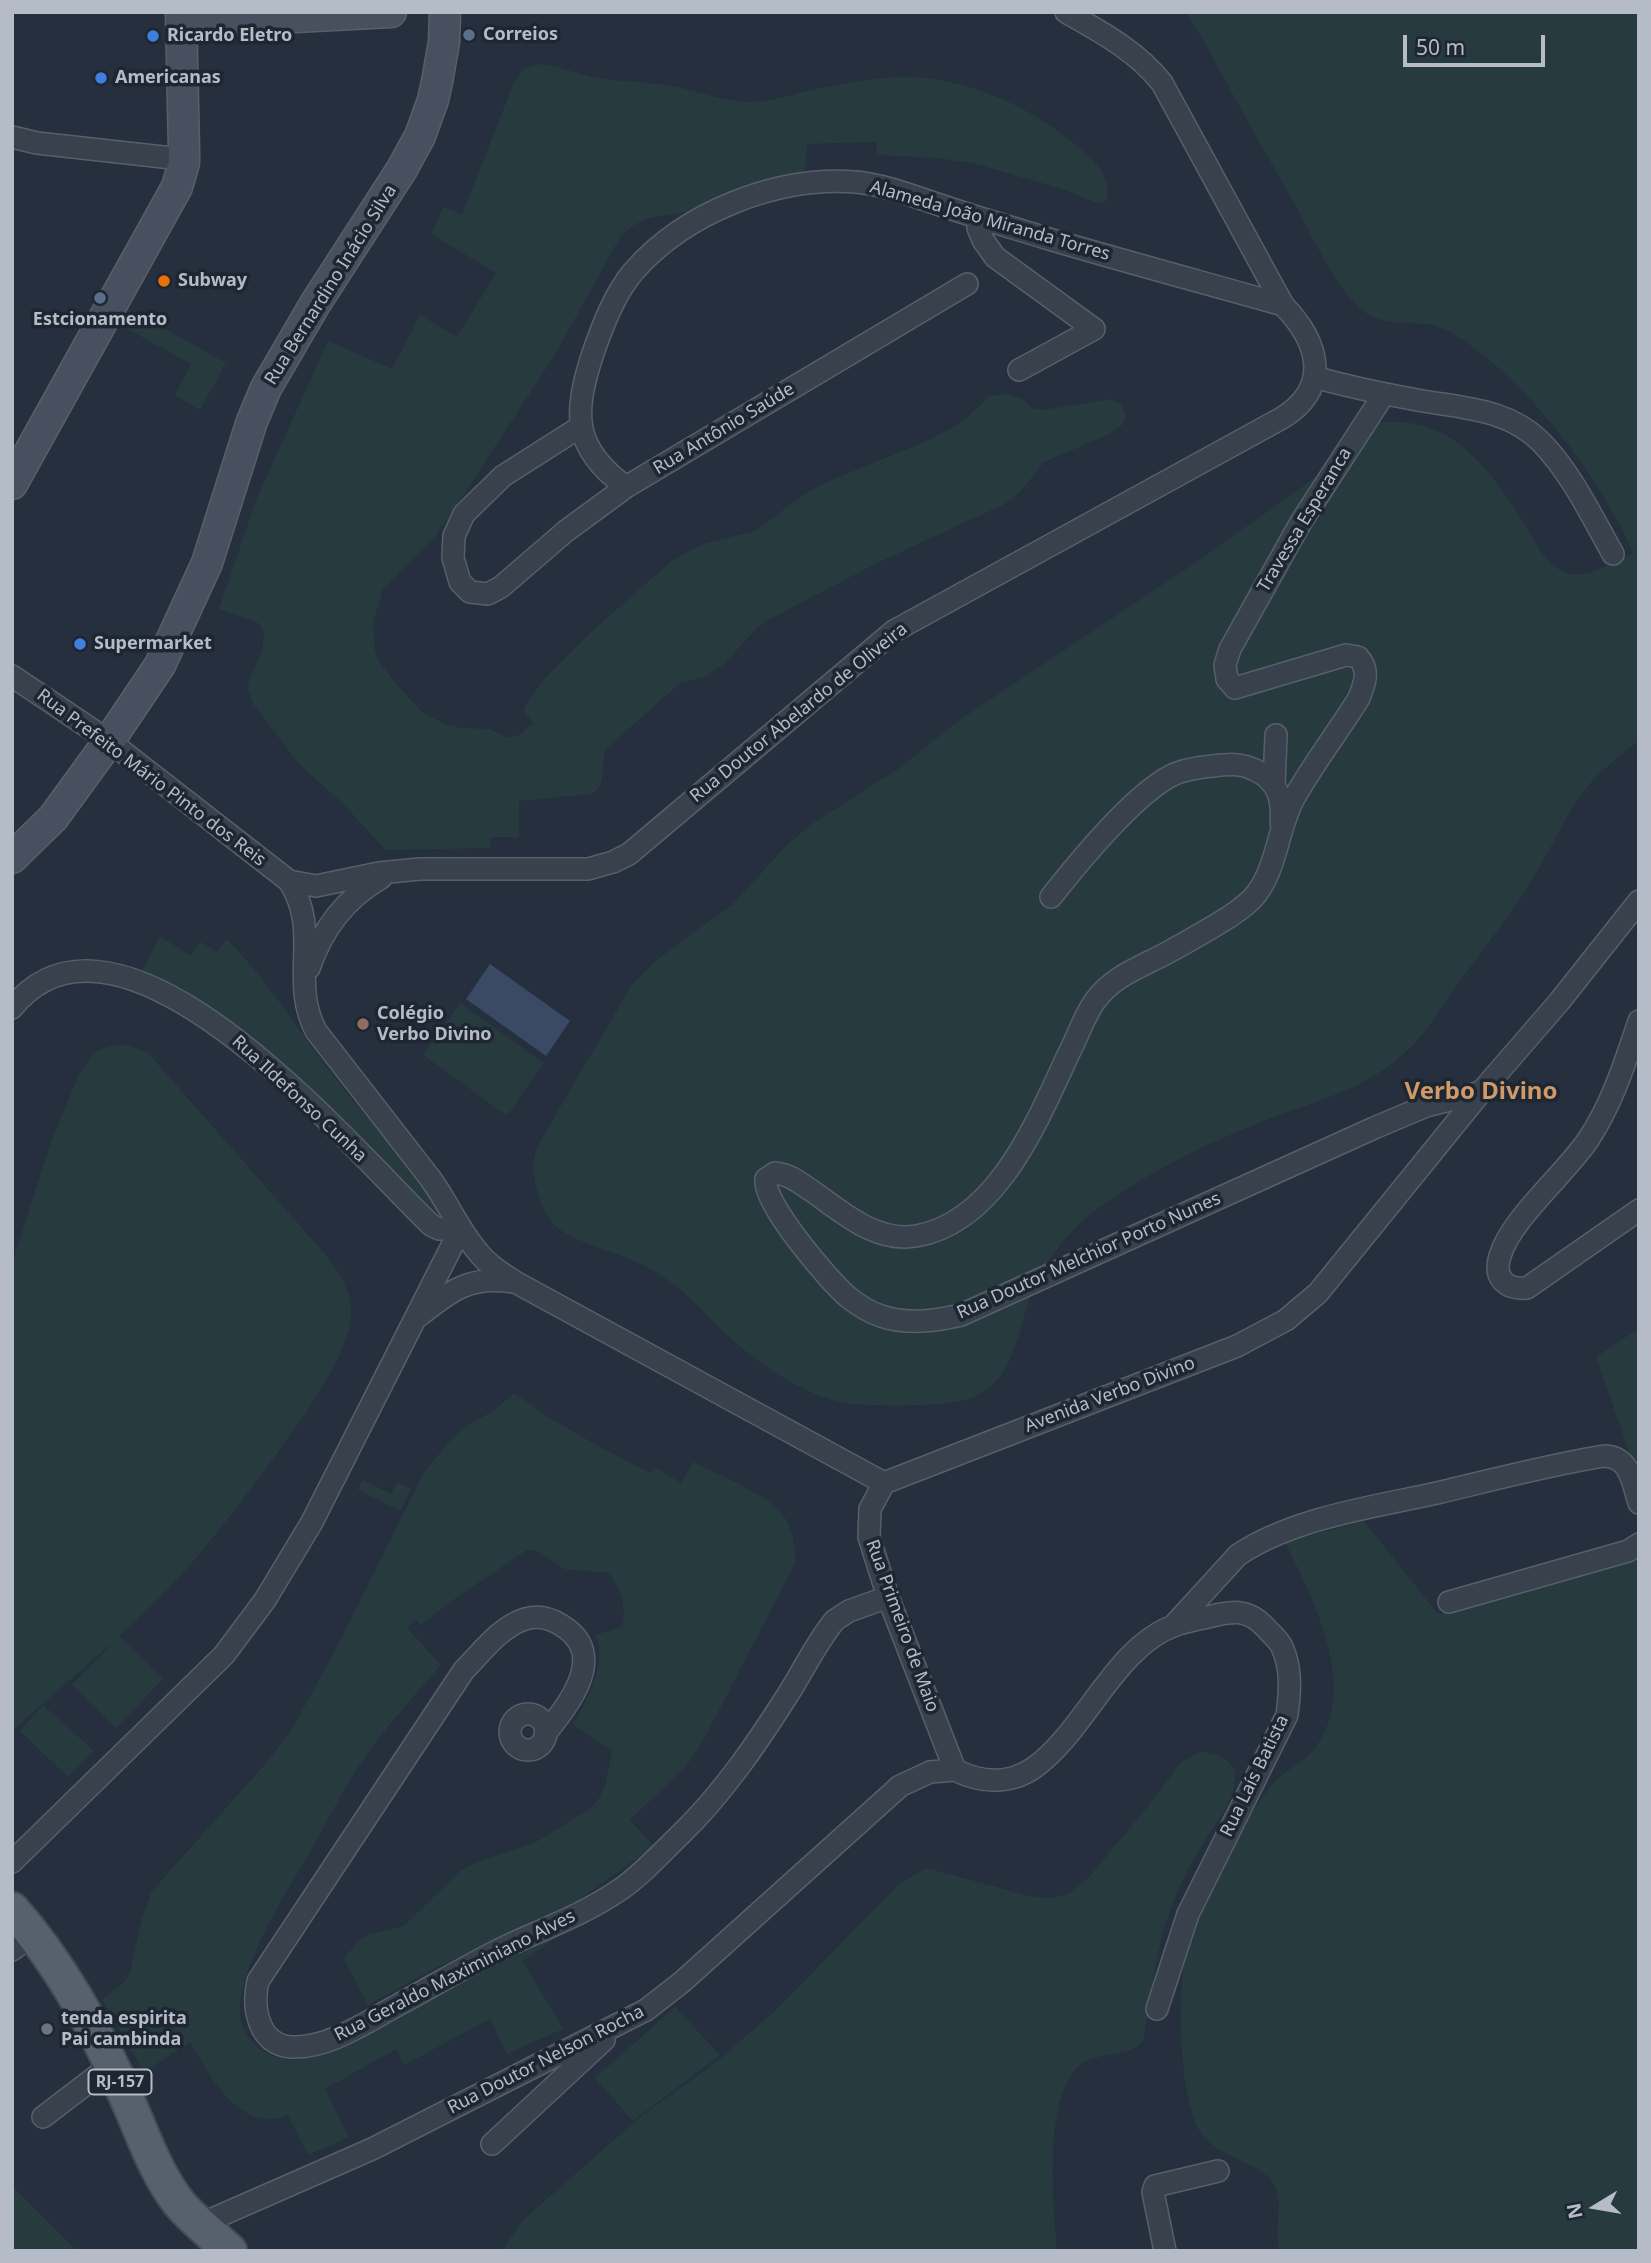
<!DOCTYPE html>
<meta charset="utf-8">
<style>
body{margin:0}
#map{position:relative;width:1651px;height:2263px;overflow:hidden;background:#252f3d;font-family:"Noto Sans",sans-serif}
canvas{display:block}
.frame{position:absolute;inset:0;border:14px solid #b5bcc8;pointer-events:none}
.north{position:absolute;left:1560px;top:2172px;width:70px;height:70px;-webkit-text-stroke:5px #1e2632;paint-order:stroke;rotate:259deg;font-size:19px;font-weight:700;line-height:28px;text-align:center;color:#b5bcc8}
.north::after{content:'';display:block;margin:auto;width:24px;height:32px;background:#b5bcc8;clip-path:polygon(50% 0,100% 100%,50% 72%,0 100%)}
.scale{position:absolute;left:1403px;top:35px;width:142px;height:32px;box-sizing:border-box;border:4px solid #b5bcc8;border-top:0;padding-left:9px;font-size:21px;line-height:24px;white-space:nowrap;color:#b5bcc8;-webkit-text-stroke:5px #1e2632;paint-order:stroke}
</style>
<div id="map">
<canvas width="1651" height="2263"></canvas>
<div class="frame"></div>
<div class="north">N</div>
<div class="scale">50 m</div>
</div>
<script>
const c = document.querySelector('canvas').getContext('2d');
c.lineJoin = 'round';
function paint(path, color) {
  c.fillStyle = color;
  c.fill(path, 'evenodd');
}
function trace(path, color, width, dash) {
  c.strokeStyle = color;
  c.lineWidth = width;
  c.lineCap = dash ? 'butt' : 'round';
  c.setLineDash(dash || []);
  c.stroke(path);
}
function drawText(font, color, halo, rows, align = 'center') {
  c.font = font + ' "Noto Sans",sans-serif';
  c.lineWidth = 7;
  c.setLineDash([]);
  c.textBaseline = 'middle';
  c.strokeStyle = halo;
  c.fillStyle = color;
  for (const [text, x, y, turn = 0] of rows) {
    c.save();
    c.translate(x, y);
    c.rotate((+turn || 0) * Math.PI / 180);
    c.textAlign = isNaN(turn) ? turn : align;
    if (halo) c.strokeText(text, 0, 0);
    c.fillText(text, 0, 0);
    c.restore();
  }
}
paint(new Path2D(`
 M1186,12H1639V740C1618,758 1594,775 1578,799C1560,826 1547,857 1529,885C1507,920 1481,952 1457,985C1442,1005 1429,1030 1411,1047C1365,1092 1318,1099 1261,1122C1203,1145 1143,1175 1092,1213C1069,1230 1043,1265 1032,1292C1017,1330 1016,1384 968,1399C943,1407 879,1406 853,1404C809,1400 757,1363 726,1334C703,1311 680,1285 651,1269C624,1253 584,1247 559,1229C547,1220 541,1204 537,1190C532,1174 532,1161 538,1145L631,986L659,958L733,904L784,848L810,825L901,767L958,721L1198,561L1330,467L1375,423C1453,413 1492,471 1528,530C1537,545 1548,567 1567,573C1587,580 1615,561 1633,553C1602,478 1520,371 1448,331C1422,316 1386,331 1362,310C1335,286 1318,247 1301,216C1278,174 1254,133 1231,91C1216,64 1203,38 1186,12Z
 M540,64C559,65 574,73 591,77C617,82 645,81 671,86C696,90 722,102 749,102C779,101 808,89 837,85C858,81 880,78 901,77C964,76 1028,105 1076,145C1092,158 1114,178 1106,201L1097,203L1065,190L977,164L938,158L877,155L876,142L807,144L805,171C788,176 770,181 753,188C736,194 720,204 703,209C672,217 640,211 619,239L556,353L453,511L436,535L383,589L373,623L375,651L380,663L398,686L423,713L445,724L462,728L489,729L508,738L519,735L533,723L523,709L545,678L592,631L673,560L703,544L755,531L806,493L829,481L927,441L950,429L963,421L990,396L1007,394L1021,398L1032,408L1043,410L1110,399L1122,405L1126,416L1122,425L1107,435L1044,462L1022,490L1005,504L877,563L768,620L756,629L724,664L704,677L680,683L606,749C599,765 609,785 591,794L519,801V837H491L490,848L386,850L341,802L299,764L254,705L248,689L249,680L262,651L264,631L258,623L219,609L256,500L328,341L392,369L420,315L457,337L496,273L431,234L443,207L462,214L515,80L524,69Z
 M129,309L226,363L200,410L175,395L191,364L120,325Z
 M160,936L191,956L200,942L217,952L227,939C263,975 287,1014 317,1054C355,1106 399,1154 441,1204L440,1213H432L317,1097L140,975Z
 M460,1003L544,1063L507,1116L423,1055Z
 M117,1045H127L148,1053L325,1254C339,1271 353,1293 351,1316C348,1355 310,1407 288,1438C248,1493 207,1550 158,1599C112,1645 61,1687 12,1731V1264L50,1145L79,1074L93,1054L100,1049Z
 M1639,1328V1480L1596,1357Z
 M514,1393C556,1425 603,1448 650,1473L655,1467L681,1483L693,1462C717,1474 762,1492 780,1511C792,1524 795,1545 796,1562L704,1739L687,1765L630,1820L654,1846L573,1904L435,1968L368,2005L344,1959L357,1942L367,1935L404,1926L460,1871L477,1862L536,1842L590,1809L598,1800L605,1786L612,1751L573,1725C586,1701 609,1662 595,1635L622,1627C627,1608 621,1587 608,1573L564,1569L538,1551L527,1550L450,1602L421,1625L415,1619L408,1629L441,1665C413,1697 384,1729 360,1764C339,1797 322,1832 302,1866C280,1902 242,1965 240,2007C239,2023 247,2039 260,2049C281,2064 308,2060 331,2052L487,1966L562,1933L523,1961L563,2029L507,2054L490,2019L404,2065L396,2049L325,2089L349,2137L308,2155L288,2115C240,2135 210,2076 190,2042L144,2072L102,2000L125,1981L130,1973L140,1926L151,1892L269,1760L294,1726L340,1641L423,1474L452,1438L468,1425L493,1411Z
 M363,1480L391,1494L397,1482L411,1489L400,1511L358,1490Z
 M1364,1521L1438,1614L1639,1556V2251H1280C1273,2230 1285,2201 1273,2183C1263,2168 1244,2163 1229,2155C1220,2150 1210,2144 1203,2136C1186,2114 1182,2061 1181,2033C1181,2001 1181,1964 1190,1933C1194,1920 1202,1907 1208,1895C1226,1859 1248,1810 1276,1781C1285,1770 1299,1765 1309,1755C1322,1742 1331,1720 1333,1703C1340,1651 1307,1587 1285,1542Z
 M119,1636L163,1679L116,1728L72,1685Z
 M43,1705L94,1751L68,1777L20,1731Z
 M1201,1752C1217,1753 1236,1760 1235,1779C1235,1802 1205,1839 1193,1860C1183,1877 1165,1921 1161,1940C1153,1973 1150,2007 1143,2041C1127,2059 1098,2050 1079,2066C1042,2100 1054,2205 1057,2251H502L522,2221L640,2117L714,2064L777,2009L898,1885L927,1868L1029,1896L1049,1898L1068,1894L1088,1878L1150,1804L1178,1766L1183,1761Z
 M675,2007L720,2055L633,2121L595,2078Z
 M12,2186L77,2251H12Z`), '#273b3e');
paint(new Path2D(`
 M490,964L570,1021L546,1056L466,999Z`), '#3a4a64');
const street = new Path2D(`
 M12,137L37,143L172,158L179,153L184,137
 M979,218L978,228L983,240L995,257L1094,329L1019,370
 M1314,377C1346,386 1379,393 1412,399C1458,408 1506,407 1541,442C1572,474 1591,515 1613,554
 M1384,394L1301,522L1230,649L1225,665L1227,679L1235,688L1346,655L1358,657C1370,670 1365,683 1359,698C1338,732 1313,764 1293,800C1278,829 1277,866 1257,893C1250,903 1239,910 1229,917C1208,930 1187,942 1165,954C1140,967 1112,977 1095,1001C1084,1016 1078,1036 1069,1053C1038,1119 998,1222 916,1236C876,1243 842,1212 812,1191C800,1183 789,1174 775,1173L766,1179C761,1201 829,1281 848,1297C858,1305 869,1312 881,1316C907,1325 935,1321 961,1315L1374,1128L1426,1106L1481,1092
 M580,427L503,476L464,514L454,536L453,558L460,582L470,592L488,594L501,587L566,531L626,487L967,284
 M626,487C571,447 574,412 593,353C603,325 614,295 633,272C685,212 777,176 856,182C886,185 915,197 943,206C978,218 1014,228 1049,239C1127,262 1205,283 1283,305
 M12,676L109,741L289,881C322,932 289,980 316,1031L430,1178C447,1201 459,1230 478,1252C488,1265 503,1274 517,1283L884,1483L1237,1346L1286,1320L1318,1293L1481,1092L1559,1002L1639,901
 M1274,784L1276,735
 M289,881L316,886L379,873L420,869H588L613,862L629,854L894,631L1282,418C1332,387 1319,342 1283,305L1162,83C1137,51 1101,32 1066,12
 M1051,897C1077,864 1139,788 1177,773C1188,769 1201,767 1213,766C1229,764 1241,763 1255,770C1278,780 1283,800 1281,823
 M309,968C323,928 345,899 381,878
 M12,1008C122,871 356,1154 431,1225L439,1229L461,1228
 M1639,1021C1625,1063 1612,1104 1588,1140C1565,1174 1510,1220 1500,1256C1493,1278 1506,1290 1527,1288L1639,1210
 M419,1316C450,1291 471,1275 512,1282
 M884,1483L870,1509L869,1537L888,1597L955,1770
 M1449,1602L1628,1551L1639,1544
 M1174,1625L1238,1555C1293,1518 1373,1507 1437,1493C1492,1480 1548,1465 1604,1456C1630,1456 1633,1484 1639,1503
 M510 1732a18 18 0 1 1 36 0a18 18 0 1 1-36 0Z
 M545,1734C568,1705 610,1654 561,1625C550,1618 538,1615 525,1619C500,1627 482,1652 464,1670L258,1981C252,2007 258,2045 291,2047C328,2049 366,2022 398,2005C435,1985 471,1963 509,1945C546,1928 584,1914 618,1891C641,1876 661,1853 681,1834C722,1794 756,1745 787,1696C803,1671 816,1643 835,1620L849,1611L888,1597
 M955,1770C981,1783 1010,1785 1035,1767C1086,1730 1115,1646 1176,1625C1187,1621 1200,1619 1212,1616C1234,1611 1248,1609 1265,1627C1270,1633 1279,1640 1282,1647C1292,1669 1290,1692 1287,1715L1188,1914L1157,2009
 M12,1862L224,1655L265,1600L312,1522L461,1228
 M12,1950L34,1934
 M43,2117L111,2065
 M492,2144L604,2040
 M201,2224L372,2149L646,2010L682,1982L900,1786L930,1772L955,1770
 M1165,2251L1153,2192L1155,2186L1218,2171`);
const secondary = new Path2D(`
 M181,23L391,12
 M12,484L177,187L184,163V151L181,12
 M12,858L53,818L109,741L160,665L207,563L252,421L266,388L315,304L402,169L420,136L433,100L437,82L444,42L445,12`);
const primary = new Path2D(`
 M12,1909C60,1963 94,2026 124,2092C141,2129 154,2171 179,2203C194,2221 213,2235 230,2251`);
trace(street, '#575f6b', 24);
trace(secondary, '#575f6b', 33);
trace(primary, '#424a56', 37);
trace(street, '#39414d', 21);
trace(secondary, '#485060', 30);
trace(primary, '#57606d', 33);
for (const [x, y, r, color] of [
 [469,35,7,"#5c6f8a"],
 [153,36,7,"#3f7fe0"],
 [101,78,7,"#3f7fe0"],
 [164,281,7,"#e8710a"],
 [100,298,7,"#5c6f8a"],
 [80,644,7,"#3f7fe0"],
 [363,1024,7,"#8d6e63"],
 [47,2029,7,"#6b7280"]
]) {
  const dot = new Path2D();
  dot.arc(x, y, r, 0, 2 * Math.PI);
  c.fillStyle = color;
  c.fill(dot);
  trace(dot, '#1e2632', 2.5);
}
for (const [x, y, w] of [
 [120,2082,63]
]) {
  const box = new Path2D();
  box.roundRect(x - w / 2, y - 12.5, w, 25, 5);
  c.fillStyle = '#1e2632';
  c.fill(box);
  trace(box, '#b5bcc8', 2);
}
drawText('bold 16px', '#b5bcc8', null, [
 ["RJ-157",120,2082]
]);
drawText('bold 18px', '#b5bcc8', '#1e2632', [
 ["Correios",483,35],
 ["Ricardo Eletro",167,36],
 ["Americanas",115,78],
 ["Subway",178,281],
 ["Estcionamento",100,320,"center"],
 ["Supermarket",94,644],
 ["Colégio",377,1014],
 ["Verbo Divino",377,1035],
 ["tenda espirita",61,2019],
 ["Pai cambinda",61,2040]
], 'left');
drawText('18px', '#b5bcc8', '#1e2632', [
 ["Alameda João Miranda Torres",990,221,16],
 ["Rua Bernardino Inácio Silva",331,285,-58],
 ["Rua Antônio Saúde",724,429,-31],
 ["Travessa Esperanca",1305,520,-59],
 ["Rua Doutor Abelardo de Oliveira",799,713,-39],
 ["Rua Prefeito Mário Pinto dos Reis",151,778,37],
 ["Rua Ildefonso Cunha",299,1099,43],
 ["Rua Doutor Melchior Porto Nunes",1089,1256,-24],
 ["Avenida Verbo Divino",1110,1395,-21],
 ["Rua Primeiro de Maio",902,1626,70],
 ["Rua Laís Batista",1255,1776,-64],
 ["Rua Geraldo Maximiniano Alves",455,1976,-27],
 ["Rua Doutor Nelson Rocha",546,2060,-27]
]);
drawText('bold 24px', '#d09969', '#1e2632', [
 ["Verbo Divino",1481,1092]
]);
</script>
